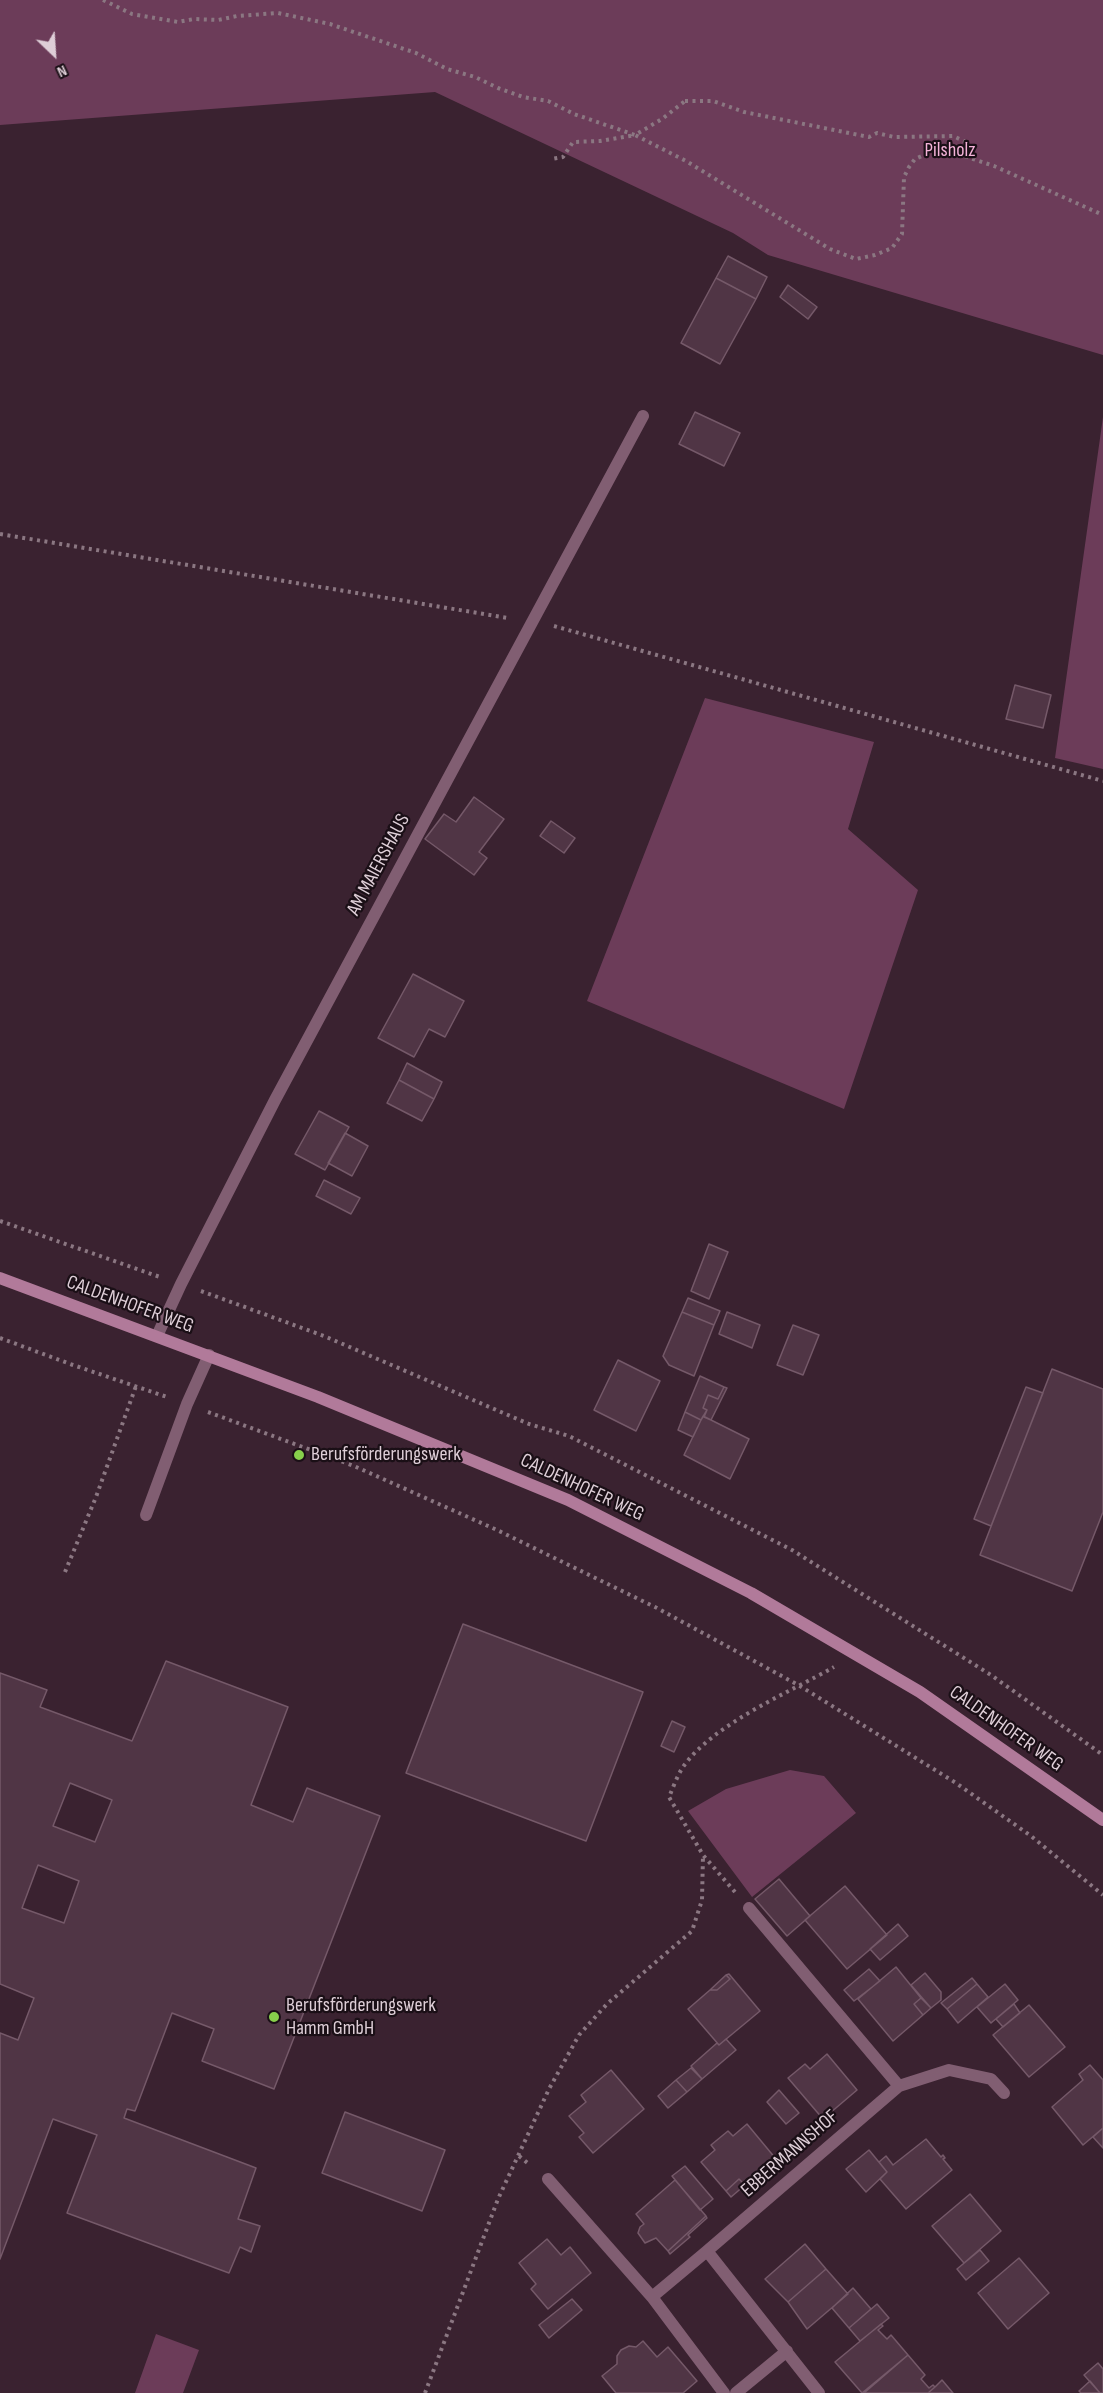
<!DOCTYPE html>
<meta charset="utf-8">
<style>
body{margin:0}
#map{position:relative;width:1103px;height:2393px;overflow:hidden;background:#3a2230;font-family:"Sofia Sans Condensed",sans-serif}
canvas{display:block}
.north{position:absolute;left:24px;top:24px;width:60px;height:60px;-webkit-text-stroke:4px #1a0f16;paint-order:stroke;rotate:155deg;font-size:16px;font-weight:700;line-height:24px;text-align:center;color:#deced7}
.north::after{content:'';display:block;margin:auto;width:21px;height:27px;background:#deced7;clip-path:polygon(50% 0,100% 100%,50% 72%,0 100%)}
</style>
<div id="map">
<canvas width="1103" height="2393"></canvas>
<div class="north">N</div>
</div>
<script>
const c = document.querySelector('canvas').getContext('2d');
c.lineJoin = 'round';
function paint(path, color) {
  c.fillStyle = color;
  c.fill(path, 'evenodd');
}
function trace(path, color, width, dash) {
  c.strokeStyle = color;
  c.lineWidth = width;
  c.lineCap = dash ? 'butt' : 'round';
  c.setLineDash(dash || []);
  c.stroke(path);
}
function drawText(font, color, halo, rows, align = 'center') {
  c.font = font + ' "Sofia Sans Condensed",sans-serif';
  c.lineWidth = 4.5;
  c.setLineDash([]);
  c.textBaseline = 'middle';
  c.strokeStyle = halo;
  c.fillStyle = color;
  for (const [text, x, y, turn = 0] of rows) {
    c.save();
    c.translate(x, y);
    c.rotate((+turn || 0) * Math.PI / 180);
    c.textAlign = isNaN(turn) ? turn : align;
    if (halo) c.strokeText(text, 0, 0);
    c.fillText(text, 0, 0);
    c.restore();
  }
}
paint(new Path2D(`
 M0,0H1103V355L768,255L733,233L435,92L0,125Z
 M1103,417V769L1055,758Z
 M705,698L874,742L848,829L918,890L844,1109L587,1001Z
 M790,1770L824,1776L856,1813L752,1897L688,1811L726,1789Z
 M156,2334L199,2350L183,2393H135Z`), '#6c3c59');
const building = new Path2D(`
 M728,256L767,277L756,299L716,278Z
 M716,278L756,299L720,364L681,343Z
 M788,285L817,307L808,319L780,297Z
 M695,412L740,433L724,466L679,444Z
 M1015,685L1051,695L1043,728L1006,719Z
 M474,797L504,819L479,852L487,858L474,875L425,839L444,814L456,822Z
 M551,821L575,838L564,853L540,836Z
 M413,974L464,1001L445,1037L429,1029L414,1057L378,1038Z
 M407,1063L442,1082L434,1099L399,1080Z
 M399,1080L434,1099L422,1121L387,1103Z
 M319,1111L349,1127L325,1170L295,1154Z
 M345,1133L368,1146L352,1176L328,1163Z
 M324,1180L360,1198L351,1214L316,1196Z
 M709,1244L728,1252L709,1299L691,1291Z
 M688,1298L720,1311L714,1325L682,1312Z
 M682,1312L714,1325L694,1376L669,1365L663,1356Z
 M727,1312L760,1325L752,1348L719,1334Z
 M793,1325L819,1335L803,1375L777,1365Z
 M618,1360L660,1381L636,1431L594,1410Z
 M1052,1369L1103,1389V1512L1072,1591L980,1555Z
 M700,1376L724,1387L718,1399L708,1395L703,1408L707,1410L701,1420L685,1412Z
 M724,1387L727,1388L711,1420L704,1417L707,1410L703,1408L708,1395L718,1399Z
 M1026,1387L1043,1393L991,1526L974,1519Z
 M685,1412L701,1420L693,1437L678,1430Z
 M703,1416L749,1439L730,1479L684,1455Z
 M463,1624L643,1692L586,1841L406,1773Z
 M166,1661L288,1707L251,1805L293,1822L307,1788L380,1816L274,2089L202,2061L214,2029L172,2013L135,2111L127,2109L124,2118L256,2168L238,2219L260,2226L251,2252L240,2247L229,2273L67,2213L97,2135L53,2119L0,2259V2033L18,2040L34,1998L0,1984V1673L47,1690L40,1707L132,1741ZM70,1783L112,1800L95,1842L53,1826ZM38,1865L79,1881L64,1923L22,1908Z
 M672,1721L685,1727L674,1752L661,1746Z
 M779,1879L810,1916L787,1936L755,1899Z
 M845,1886L887,1935L847,1969L805,1920Z
 M898,1924L908,1936L880,1960L870,1949Z
 M896,1967L921,1998L914,2004L923,2015L893,2041L858,1999Z
 M869,1969L880,1981L854,2001L844,1990Z
 M925,1973L941,1992V2000L931,2008L911,1985Z
 M729,1974L760,2011L719,2045L688,2009L710,1990H717L730,1979L726,1975Z
 M726,1975L730,1979L717,1990H710Z
 M972,1978L977,1984L947,2009L941,2003Z
 M977,1984L988,1997L958,2023L947,2009Z
 M1005,1984L1018,2000L991,2023L977,2007Z
 M921,1998L931,2008L923,2015L914,2004Z
 M1014,2004L1020,2013L1003,2027L996,2019Z
 M1029,2005L1065,2047L1029,2077L993,2035Z
 M726,2039L736,2050L702,2079L691,2066L717,2043L719,2045Z
 M827,2054L857,2090L823,2119L788,2078L805,2064L810,2069Z
 M1090,2065L1103,2080V2128L1083,2145L1052,2107L1083,2080L1079,2074Z
 M691,2068L702,2079L687,2092L676,2080Z
 M611,2070L644,2109L593,2153L579,2137L584,2133L569,2116L586,2102L581,2095Z
 M676,2080L687,2092L668,2108L658,2096Z
 M779,2090L799,2113L786,2124L767,2102Z
 M345,2112L445,2150L422,2211L322,2173Z
 M747,2124L776,2159L745,2185L739,2179L726,2191L701,2162L715,2150L711,2145L728,2131L733,2136Z
 M1103,2128V2148L1093,2137Z
 M926,2139L941,2157L943,2155L945,2158L943,2159L952,2170L906,2209L880,2179L887,2172L879,2162L886,2156L893,2165Z
 M869,2150L887,2172L866,2192L846,2169Z
 M685,2166L713,2199L700,2210L672,2176Z
 M739,2179L745,2185L731,2197L726,2191Z
 M675,2180L706,2216L668,2251L656,2238L645,2243L638,2233L640,2227L644,2224L636,2214Z
 M970,2194L1001,2231L964,2263L932,2226Z
 M706,2216L707,2218L688,2235L690,2237L670,2254L668,2251Z
 M547,2239L561,2255L570,2247L591,2273L548,2309L531,2289L536,2284L519,2263Z
 M805,2244L826,2269L788,2302L765,2279Z
 M980,2250L989,2261L966,2280L957,2269Z
 M1019,2258L1049,2293L1008,2329L978,2293Z
 M826,2269L848,2294L807,2329L788,2302Z
 M853,2288L871,2309L849,2328L832,2308Z
 M572,2299L582,2310L549,2338L539,2325Z
 M877,2304L889,2318L860,2341L849,2328Z
 M881,2324L883,2326L878,2330L887,2339L891,2335L908,2355L862,2393L835,2362Z
 M643,2341L657,2357L668,2347L697,2381L683,2393H616L602,2376L617,2364V2356L621,2350L629,2346L636,2347Z
 M908,2355L925,2375L921,2379L929,2388L933,2385L935,2387L928,2393H864Z
 M1098,2363L1103,2369V2393H1100L1084,2375Z
 M942,2380L953,2393H928L935,2387Z
 M1090,2381L1100,2393H1081L1079,2391Z`);
paint(building, '#503545');
trace(building, '#755969', 1.5);
trace(new Path2D(`
 M103,0L132,14L178,22L194,19L218,20L237,16L278,13L330,24L416,53L447,69L475,77L498,88L523,97L548,101L574,114L635,135L600,141L573,142L563,157L552,159
 M685,101H713L744,112L869,137L877,133L894,137L953,136L966,142L958,154L950,146H945L915,159L909,167L904,177L902,234L892,248L875,255L856,259L830,249L686,161L635,135L662,119Z
 M958,154L994,166L1103,215
 M0,534L508,618
 M554,626L1103,781
 M0,1221L160,1277
 M201,1291L324,1336L529,1424L569,1436L792,1550L991,1675L1103,1755
 M0,1338L73,1365L167,1397
 M208,1412L354,1466L497,1530L657,1608L800,1686L956,1783L1031,1836L1103,1895
 M65,1572L96,1497L136,1386
 M735,1892L703,1855L669,1797C673,1788 677,1776 683,1767C713,1724 788,1693 834,1667
 M519,2156L530,2165
 M425,2393L498,2199L549,2089L579,2035L607,2004L692,1931L702,1900L703,1855`), '#8b7782', 4, [3, 4.5]);
trace(new Path2D(`
 M146,1515L187,1404L209,1355`), '#815e72', 12);
trace(new Path2D(`
 M157,1336L181,1284L275,1100L643,416
 M749,1908L899,2086
 M548,2179L652,2297
 M707,2251L652,2297L724,2393
 M736,2393L787,2351
 M819,2393L707,2251L899,2086L949,2070L991,2079L1004,2093`), '#815e72', 12);
trace(new Path2D(`
 M0,1278L318,1397L568,1500L751,1593L920,1692L1103,1820`), '#b17a9a', 12);
for (const [x, y, r, color] of [
 [299,1455,6,"#87cf4b"],
 [274,2017,6,"#87cf4b"]
]) {
  const dot = new Path2D();
  dot.arc(x, y, r, 0, 2 * Math.PI);
  c.fillStyle = color;
  c.fill(dot);
  trace(dot, '#1a0f16', 2);
}
drawText('20px', '#f5b3d9', '#1a0f16', [
 ["Pilsholz",950,151]
]);
drawText('20px', '#deced7', '#1a0f16', [
 ["AM MAIERSHAUS",379,865,-62],
 ["CALDENHOFER WEG",130,1305,20],
 ["CALDENHOFER WEG",582,1488,25],
 ["CALDENHOFER WEG",1006,1729,35],
 ["EBBERMANNSHOF",790,2154,-41]
]);
drawText('20px', '#deced7', '#1a0f16', [
 ["Berufsförderungswerk",311,1455],
 ["Berufsförderungswerk",286,2006],
 ["Hamm GmbH",286,2029]
], 'left');
</script>
